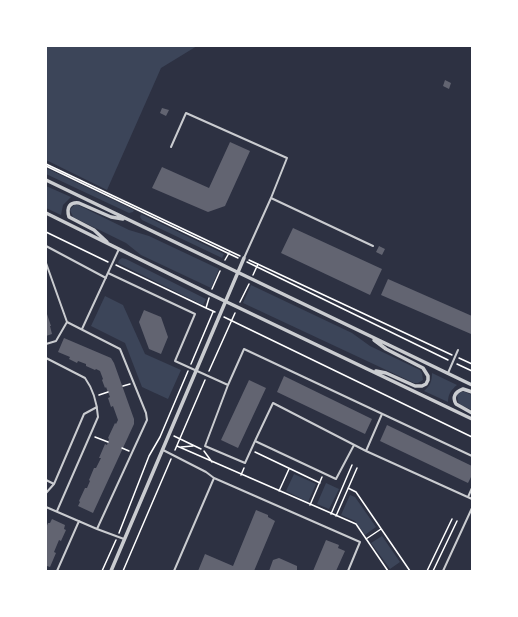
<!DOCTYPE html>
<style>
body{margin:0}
#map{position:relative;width:518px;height:617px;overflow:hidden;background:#2d3142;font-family:"DejaVu Sans",sans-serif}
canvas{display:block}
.frame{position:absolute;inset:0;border:47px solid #fff;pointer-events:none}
</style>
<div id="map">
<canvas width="518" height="617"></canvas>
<div class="frame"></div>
</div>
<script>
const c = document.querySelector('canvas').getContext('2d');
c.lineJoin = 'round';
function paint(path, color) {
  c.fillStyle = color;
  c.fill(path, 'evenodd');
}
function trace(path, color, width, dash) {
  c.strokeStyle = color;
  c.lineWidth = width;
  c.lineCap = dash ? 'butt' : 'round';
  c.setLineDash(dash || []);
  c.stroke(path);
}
paint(new Path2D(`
 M46,46H197L161,68L107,190L46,160Z
 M46,168L134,210L133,212L129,213L46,174Z
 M46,186L71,197L63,205L61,215L46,208Z
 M74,205H78L129,230L149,236L219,269L211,288L141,255L126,243L73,217L70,210Z
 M141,214L224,254L222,258L142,220L140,217Z
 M122,258L126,259L206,299L203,305L118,263L119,260Z
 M251,285L352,333L370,346L420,370L422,373L423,380L418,383H414L243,303Z
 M105,296L123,305L145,354L181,370L168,399L142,387L125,343L91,326Z
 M432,373L457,385C451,390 448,394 448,402L424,391C430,386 432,381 432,373Z
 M461,392H465L472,395V410L461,405L458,402L457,395Z
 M294,474L316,484L308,502L286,491Z
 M326,483L339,489L329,509L317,504Z
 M350,495L355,497L376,527L365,535L355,521L341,515Z
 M382,536L400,562L390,569L371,543Z`), '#3c4559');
paint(new Path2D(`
 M445,80L451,83L449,89L443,86Z
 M162,108L169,110L166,116L160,113Z
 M230,142L250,151L225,206L208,212L152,188L162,167L209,188Z
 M293,228L382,269L370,295L281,253Z
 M379,246L385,249L382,255L376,252Z
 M388,279L472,316V331L471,334L381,295Z
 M144,310L161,317L168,337L161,354L149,349L139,322Z
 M46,311L51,326H50L52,334L46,336Z
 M64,338L111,358L114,363L134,419V424L93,513L78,506L80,502L79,501L85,488H87L90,481L89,480L94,468H96L101,458H99L105,444L107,445L109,439L108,438L115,423L116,424L118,420L113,406L111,407L108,398L110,397L106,387L105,388L102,380L103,379L100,371L96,369L95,370L86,366V364L78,361L77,363L69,359L70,357L58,352Z
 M284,376L372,419L365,434L277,392Z
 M249,380L266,388L238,448L221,440Z
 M387,425L472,466V475L468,483L380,441Z
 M256,510L268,515V517L275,521L254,571H198L205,554L233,566Z
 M52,519L65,525L64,529L66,530L61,541L59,540L54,552L56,553L50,567L47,566L46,569V528L48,523H50Z
 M326,540L339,545L338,548L345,551L336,571H313Z
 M279,558L297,566V571H269L273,560Z`), '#626471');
trace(new Path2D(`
 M46,164L240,256
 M46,166L238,258
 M46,232L108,262
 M225,260L229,253
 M249,260L452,355
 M247,262L448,360
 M116,265L206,308
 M253,275L258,264
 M212,289L220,271
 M209,298L206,308L215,312
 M240,302L249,284
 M224,317L472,437
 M459,358L472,364
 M191,364L213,312
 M457,364L472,371
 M209,371L235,313
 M123,386L130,384
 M99,395L108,392
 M174,436L201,449
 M95,437L108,442
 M177,446L356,524L388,571
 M181,447L193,446
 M122,448L129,451
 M175,450L205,380
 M204,451L212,462
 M255,452L320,483
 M241,475L244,468
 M348,488L356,492L410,571
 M279,491L289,469
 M310,505L322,477
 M331,514L352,465
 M336,516L357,468
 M119,533L149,456L160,437L188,371
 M366,539L381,529
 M102,571L116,540
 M123,571L171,459
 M427,571L452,519
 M433,571L457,521`), '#fff', 1.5);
trace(new Path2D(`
 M171,147L186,113L287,158L271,198L244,258
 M271,198L373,246
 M46,246L106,278
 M46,263L67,322L120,349L146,413L147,420L97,529L46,507
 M108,273L195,314L175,361L228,385
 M82,329L119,249
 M46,344L56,341L67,322
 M46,358L85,378C93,389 97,403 98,417L57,511
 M448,373L458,350
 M255,441L245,463L205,446L228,385L244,349L472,456
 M354,445L336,479L255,441L273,403L366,451L472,499
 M163,450L206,472L214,478
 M366,451L382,414
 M46,480L54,484
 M46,493L54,484L84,414L97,407
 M468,497L472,488
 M97,529L124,539
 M57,571L79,521
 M174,571L214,478L360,542L348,571
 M443,571L472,508`), '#caccd0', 2);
trace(new Path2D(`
 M46,180L472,385
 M46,213L210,294L472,419
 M107,242L94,230L69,217C66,207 70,202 79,203L111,217L123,219
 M374,340L386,349L423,368L428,376V380L426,384L422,386H415L386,373L376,371
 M472,392L463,389C455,392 452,397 456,404L472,413
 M111,571L244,258`), '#caccd0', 3.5);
</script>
